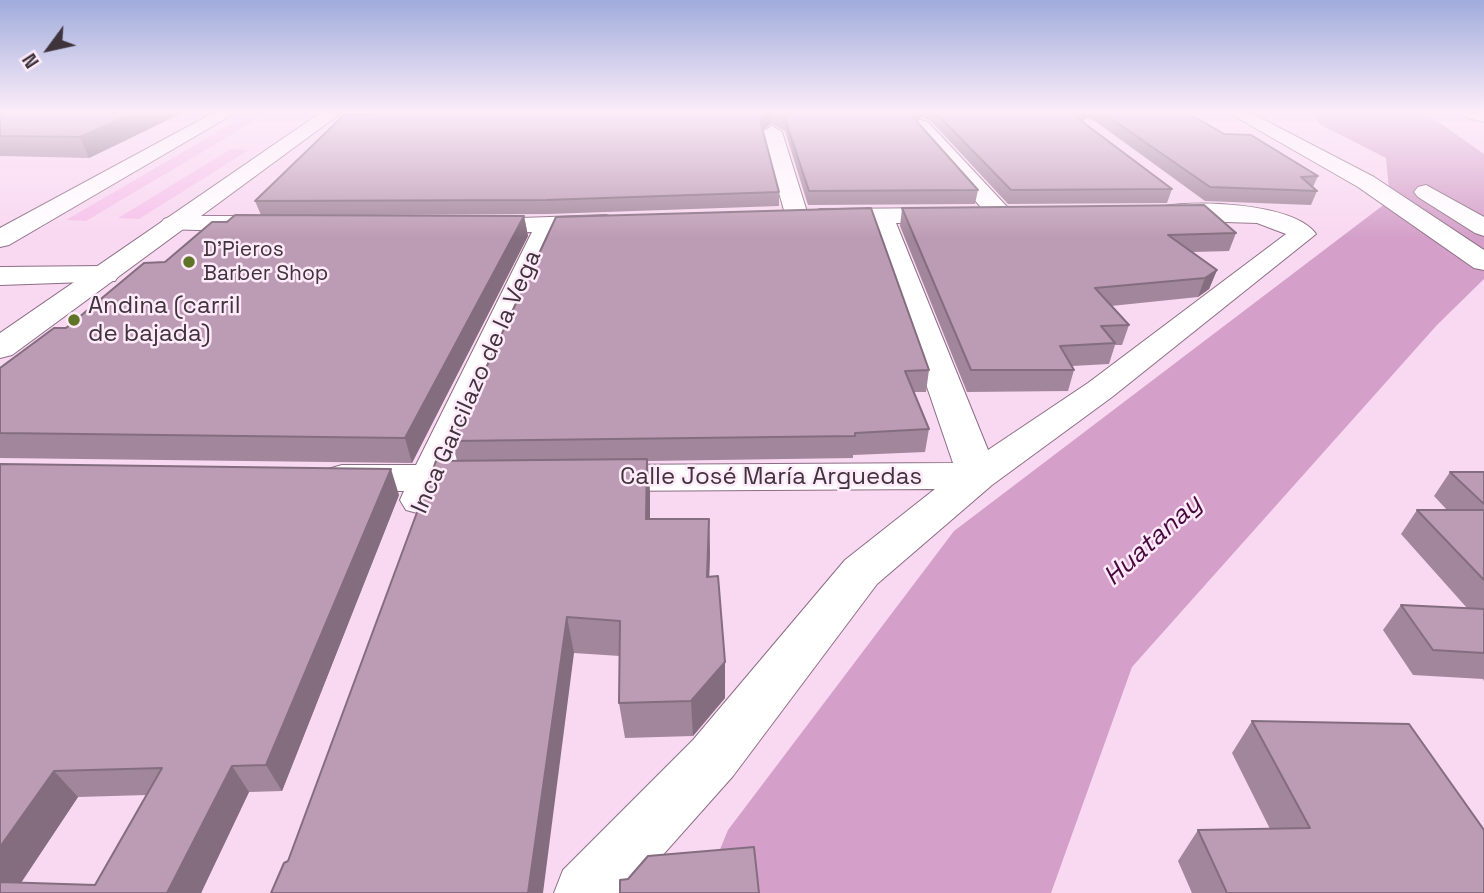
<!DOCTYPE html>
<meta charset="utf-8">
<style>
body{margin:0}
#map{position:relative;width:1484px;height:893px;overflow:hidden;background:#f9d8f1;font-family:"Space Grotesk",sans-serif}
canvas{display:block}
.north{position:absolute;left:14px;top:14px;width:70px;height:70px;-webkit-text-stroke:5px #feeaf9;paint-order:stroke;rotate:237deg;font-size:19px;font-weight:700;line-height:28px;text-align:center;color:#3f333c}
.north::after{content:'';display:block;margin:auto;width:24px;height:32px;background:#3f333c;clip-path:polygon(50% 0,100% 100%,50% 72%,0 100%)}
</style>
<div id="map">
<canvas width="1484" height="893"></canvas>
<div class="north">N</div>
</div>
<script>
const c = document.querySelector('canvas').getContext('2d');
c.lineJoin = 'round';
function paint(path, color) {
  c.fillStyle = color;
  c.fill(path, 'evenodd');
}
function trace(path, color, width, dash) {
  c.strokeStyle = color;
  c.lineWidth = width;
  c.lineCap = dash ? 'butt' : 'round';
  c.setLineDash(dash || []);
  c.stroke(path);
}
function drawText(font, color, halo, rows, align = 'center') {
  c.font = font + ' "Space Grotesk",sans-serif';
  c.lineWidth = 5;
  c.setLineDash([]);
  c.textBaseline = 'middle';
  c.strokeStyle = halo;
  c.fillStyle = color;
  for (const [text, x, y, turn = 0] of rows) {
    c.save();
    c.translate(x, y);
    c.rotate((+turn || 0) * Math.PI / 180);
    c.textAlign = isNaN(turn) ? turn : align;
    if (halo) c.strokeText(text, 0, 0);
    c.fillText(text, 0, 0);
    c.restore();
  }
}
paint(new Path2D(`
 M250,113H268L86,221L66,220Z
 M231,149L249,150L139,219L118,218Z`), '#f6c1ea');
paint(new Path2D(`
 M1337,113H1426L1484,154V279L1437,325L1132,667L1051,893H791L998,563L1424,206L1414,150Z`), '#d4a0c9');
paint(new Path2D(`
 M1312,113H1378L1434,138L1443,150L1457,206L1447,220L1045,592L887,893H702L728,830L954,531L1390,200L1386,158L1319,124Z`), '#d4a0c9');
const street = new Path2D(`
 M1462,113H1484V122L1464,117Z
 M921,120L928,122L1010,210L1013,215L1010,220H992L914,130L911,126L914,122Z
 M772,126L782,132L808,215L820,209L952,208L961,210L964,215L961,220L952,222L896,223L988,450L1088,383L1286,234L1257,223L1163,220L1154,218L1151,213L1154,208C1189,199 1294,202 1316,234L1112,397L992,485L877,584L733,776L629,893H554L563,870L693,740L845,560L935,489L597,491L583,487L577,478L583,469L597,465L953,463L871,223L811,221L808,217L805,221H787L762,132Z
 M606,215L615,218L619,223L615,228L558,231L455,466L495,470L501,479L495,488L481,492H445L436,510L421,514L406,510L400,500L404,491H342L328,487L322,478L328,469L342,465H416L532,232L474,233L465,230L461,225L465,220Z
 M173,216H263L272,219L276,224L272,229L263,232L164,229L160,224L164,219Z
 M105,266L115,269L119,275L115,281L0,285V267Z`);
const primary = new Path2D(`
 M1229,113H1251L1374,177L1484,250V270L1474,268L1358,187Z
 M1426,185L1484,217V236L1475,233L1418,197L1414,192L1418,187Z`);
const highway = new Path2D(`
 M213,113H235L9,245L0,247V228Z
 M320,113H341L12,355L0,358V333Z`);
trace(street, '#8b6e84', 2);
trace(primary, '#8b6e84', 2);
trace(highway, '#8b6e84', 2);
paint(street, '#fff');
paint(primary, '#fff');
paint(highway, '#fff');
paint(new Path2D(`
 M0,113H182L89,158L0,156Z
 M375,113H1188L1224,134L1318,176L1313,187L1317,191L1311,205L1205,201L1095,121L1087,118L1082,121L1172,189L1167,203L1008,204L930,120L922,117L916,121L978,190L975,204L808,205L785,131L771,124L762,130L779,192V206L548,214L363,215L524,216L528,236L412,463L0,458V368L66,328L227,222L261,215L255,201Z
 M902,208L1236,233L1229,251L1193,252L1217,270L1209,289L1198,297L1111,306L1129,325L1122,345H1115L1109,364L1072,366L1074,370L1068,391L967,392L900,226Z
 M556,217L929,370L926,392H914L929,429L925,452L853,455V458L648,461L650,493V519H709L710,554L709,577L725,698L693,736L625,738L619,703L620,656L574,653L288,861L457,461L452,441Z
 M0,464L399,495L282,791L249,792L201,893H0ZM146,795L95,885L21,883L78,797Z
 M1450,472H1484V681L1483,679L1413,675L1383,630L1401,605L1467,608L1401,534L1417,510H1447L1434,496Z
 M1252,721L1484,893H1192L1178,861L1198,830L1270,829L1232,753Z`), '#a2869b');
paint(new Path2D(`
 M134,113H182L89,158L80,137Z
 M769,113H771V124L759,133L760,120Z
 M911,113H922V117L910,124Z
 M1079,113H1088L1087,118L1073,126L1076,114Z
 M524,216L528,236L412,463L405,438Z
 M1217,270L1209,289L1198,297L1205,278Z
 M647,459L650,493V554L646,519Z
 M391,469L399,495L282,791L266,765Z
 M709,519L710,554L708,612L707,577Z
 M567,617L574,653L543,893H528Z
 M725,662V698L693,736L691,701Z
 M232,766L249,792L201,893H167Z
 M54,771L78,797L14,893H0V847Z`), '#846d7e');
const building = new Path2D(`
 M0,113H134L80,137L0,136Z
 M375,113H769L760,120L779,192L546,200L255,201L344,115H371Z
 M773,113H911V115L978,190L809,191L785,119Z
 M936,113H1079L1076,114L1080,120L1172,189L1011,190Z
 M1103,113H1188L1224,134L1251,135L1318,176L1301,177L1317,191L1210,187Z
 M1204,205L1236,233L1168,235L1217,270L1205,278L1095,288L1129,325L1101,326L1115,343L1060,346L1074,370H971L902,208Z
 M871,208L929,370L905,371L929,429L855,433V436L452,441L556,217Z
 M235,215L524,216L405,438L0,433V368L54,328H66L144,263L165,262L212,222H227Z
 M647,459L646,519H709L707,577L718,576L725,662L691,701L619,703L620,621L567,617L528,893H271L284,863L288,861L436,461Z
 M0,464L391,469L266,765L232,766L167,893H0V882L95,885L162,768L54,771L0,847Z
 M1450,472H1484V504Z
 M1417,510H1484V580Z
 M1401,605L1484,609V653L1433,650Z
 M1252,721L1409,724L1484,830V893H1227L1198,830L1310,828Z
 M754,847L759,893H620V880L628,879L648,856Z`);
paint(building, '#bc9cb4');
trace(building, '#846d7e', 2);
const sky = c.createLinearGradient(0, 0, 0, 238);
sky.addColorStop(0, '#a0acdc');
sky.addColorStop(0.47, '#fcedf9');
sky.addColorStop(1, '#fcedf900');
c.fillStyle = sky;
c.fillRect(0, 0, 1484, 238);
for (const [x, y, r, color] of [
 [189,262,7,"#5e7527"],
 [74,320,7,"#5e7527"]
]) {
  const dot = new Path2D();
  dot.arc(x, y, r, 0, 2 * Math.PI);
  c.fillStyle = color;
  c.fill(dot);
  trace(dot, '#feeaf9', 2.5);
}
drawText('21px', '#3f333c', '#feeaf9', [
 ["D'Pieros",203,250],
 ["Barber Shop",203,274]
], 'left');
drawText('24px', '#3f333c', '#feeaf9', [
 ["Andina (carril",88,306],
 ["de bajada)",88,334]
], 'left');
drawText('24px', '#3f333c', '#feeaf9', [
 ["Inca Garcilazo de la Vega",477,382,-66],
 ["Calle José María Arguedas",771,477]
]);
drawText('italic 26px', '#48093f', '#feeaf9', [
 ["Huatanay",1153,541,-42]
]);
</script>
